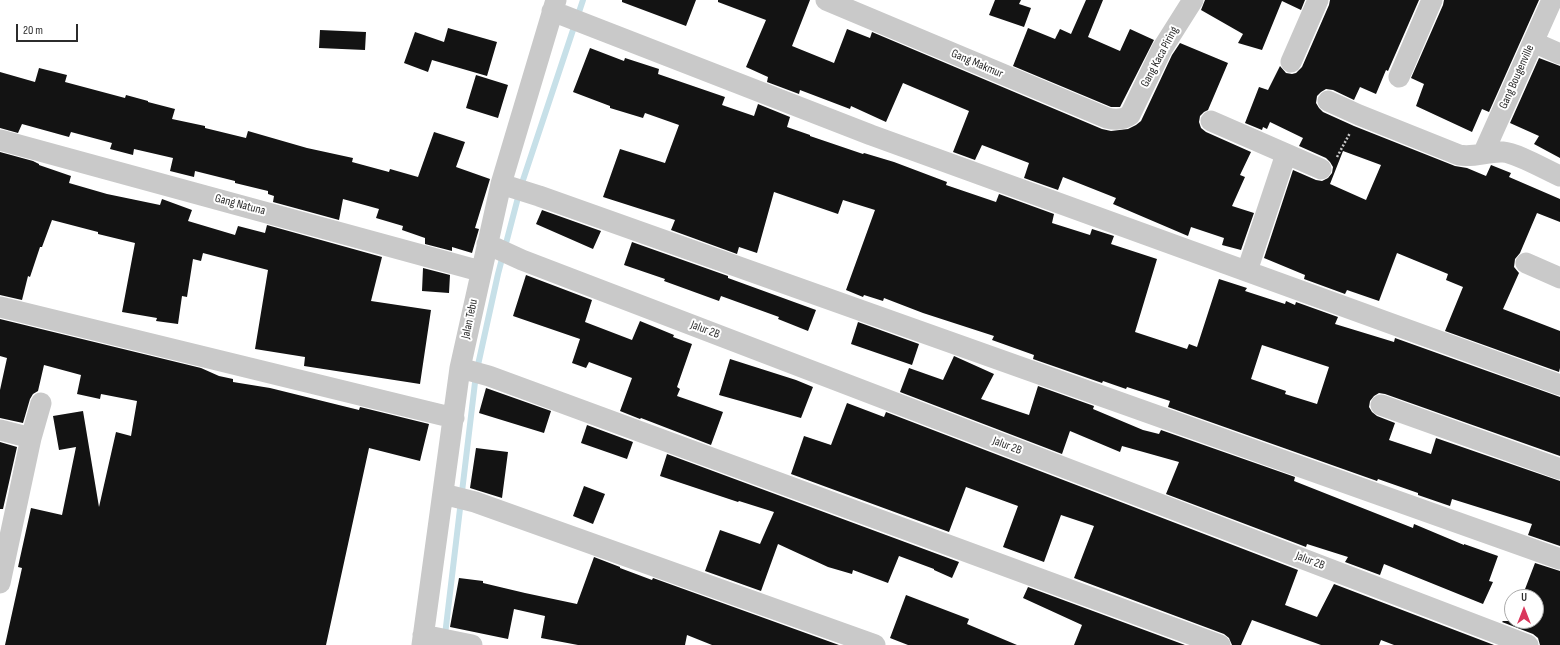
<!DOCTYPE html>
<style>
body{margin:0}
#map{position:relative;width:1560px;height:645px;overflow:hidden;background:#fff;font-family:"Sofia Sans Condensed",sans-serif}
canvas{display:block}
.north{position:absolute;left:1504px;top:589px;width:40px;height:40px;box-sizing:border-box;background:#fff;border:1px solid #ababab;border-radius:50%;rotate:0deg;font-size:11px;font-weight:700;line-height:16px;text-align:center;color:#2c2c2c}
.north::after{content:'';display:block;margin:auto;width:14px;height:18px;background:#da375c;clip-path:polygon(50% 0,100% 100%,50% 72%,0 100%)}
.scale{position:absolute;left:16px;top:24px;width:62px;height:18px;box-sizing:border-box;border:2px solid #2c2c2c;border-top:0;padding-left:5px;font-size:12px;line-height:14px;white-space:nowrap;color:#2c2c2c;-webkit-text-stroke:3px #fff;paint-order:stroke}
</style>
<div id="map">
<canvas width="1560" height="645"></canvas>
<div class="north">U</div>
<div class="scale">20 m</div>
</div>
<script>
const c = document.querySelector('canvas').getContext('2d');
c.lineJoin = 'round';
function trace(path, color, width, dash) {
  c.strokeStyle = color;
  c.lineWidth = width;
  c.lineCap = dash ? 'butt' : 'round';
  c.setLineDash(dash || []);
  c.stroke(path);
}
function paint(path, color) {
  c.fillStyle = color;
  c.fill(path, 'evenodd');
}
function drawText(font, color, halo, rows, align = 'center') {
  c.font = font + ' "Sofia Sans Condensed",sans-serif';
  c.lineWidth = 4;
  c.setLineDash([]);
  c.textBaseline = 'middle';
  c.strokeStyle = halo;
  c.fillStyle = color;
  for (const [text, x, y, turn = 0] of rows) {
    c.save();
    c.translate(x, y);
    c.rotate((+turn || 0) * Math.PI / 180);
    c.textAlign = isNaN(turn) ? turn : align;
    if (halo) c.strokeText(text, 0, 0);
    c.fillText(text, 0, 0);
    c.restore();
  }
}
trace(new Path2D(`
 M445,635L476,374L498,274L521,186L583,0`), '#c7e0e8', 6);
paint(new Path2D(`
 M622,0H696L686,26L622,2Z
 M718,0H810L792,46L834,63L847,29L870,38L872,32L1102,129L1111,131L1128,129L1136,125L1141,121L1172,55L1180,43L1228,63L1208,110L1204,112L1200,116L1199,122L1201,128L1206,132L1251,152L1240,175L1245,177L1232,206L1254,213L1241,250L1222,245L1224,238L1191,227L1188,236L1113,204L1116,198L1063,177L1058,190L1024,178L1029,163L982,145L975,160L953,152L969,111L903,83L886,122L851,106L850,109L800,90L799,94L767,82L768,77L746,67L766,20L718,2Z
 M995,0H1021L1019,4L1031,8L1024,27L989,15Z
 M1086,0H1103L1088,37L1120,51L1130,29L1154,40L1120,107H1111L1013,66L1028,28L1055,39L1060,29L1071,34Z
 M1205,0H1305L1301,10L1282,1L1262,50L1238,43L1243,34L1201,10Z
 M1330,0H1419L1388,71L1386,70L1376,94L1360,87L1354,100L1333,90L1326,89L1321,92L1317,96L1316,103L1319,108L1323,112L1354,126L1455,166L1467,168L1486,176L1491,165L1511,173L1509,177L1560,199V222L1537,213L1520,253L1515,259L1514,267L1519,273L1503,309L1560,331V368L1559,372L1445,331L1463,287L1446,280L1448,274L1397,253L1379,301L1347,290L1345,294L1304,279L1305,275L1264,258L1293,170L1316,180L1322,181L1328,178L1332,173L1333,167L1330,162L1326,158L1299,146L1303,138L1270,122L1267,129L1263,127L1262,130L1245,123L1259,87L1268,90L1280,66L1286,73L1292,74L1296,73L1302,67L1329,5ZM1343,151L1381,165L1366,200L1330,184Z
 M1444,0H1539L1489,112L1482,109L1472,132L1416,106L1424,84L1411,78L1443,5Z
 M448,28L497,42L487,76L432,60L428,72L404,63L415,32L444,42Z
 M320,30L366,32L365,50L319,48Z
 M590,48L624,61L625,58L659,69L658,74L725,97L722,105L754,116L758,104L790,117L787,127L810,135V136L863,154L864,153L894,162L947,182L946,185L996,202L999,194L1054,214L1052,223L1090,235L1092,229L1114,236L1111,244L1157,259L1135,332L1187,349L1189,344L1197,347L1219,279L1247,288L1245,291L1285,304L1286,301L1295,305L1296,302L1338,317L1335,324L1394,342L1395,338L1560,397V456L1385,394L1379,393L1374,396L1370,401L1369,407L1372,412L1377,416L1395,423L1389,440L1431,454L1436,438L1560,481V546L1528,535L1532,524L1452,499L1450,506L1418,495V493L1378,479L1377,481L1168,407L1170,401L1127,387L1126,389L1103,381L1102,383L1033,359L1034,355L992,340L994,336L923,313L884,298L883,301L864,295L863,297L846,290L875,210L843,200L838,214L774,192L757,253L739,247L737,254L671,230L675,220L603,197L620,149L665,163L679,125L645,113L643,118L610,108V106L573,92ZM1262,345L1329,367L1317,404L1285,394L1286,391L1251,379Z
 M1539,58L1560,66V158L1534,144L1539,136L1510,123Z
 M39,68L67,75L65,82L125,98L126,95L148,101V102L175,109L172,119L205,126V128L246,138L248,131L307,148L353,158L352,162L389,172L390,169L418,177L434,132L465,142L456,167L490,179L475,228L479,229L472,253L452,247V251L425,244V238L402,230L403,226L376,218L379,209L343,199L339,220L273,202L274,196L268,194V191L235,183V181L195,171L194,177L170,171L173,158L134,149L133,155L110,149L112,143L71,132L69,137L22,124L18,133L0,128V72L35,82Z
 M476,75L508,85L498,118L466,108Z
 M0,152L33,161L39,164V165L71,176L69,183L107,194L160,205L162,199L192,210L188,221L235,235L238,226L265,233L267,225L382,257L371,301L431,310L420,384L304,366L305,357L255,349L268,270L203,253L201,261L193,259L187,297L182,296L178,324L156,321L157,318L122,312L135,243L98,234V232L52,220L42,247H40L30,277L28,276L22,300L0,295Z
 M542,210L601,231L593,249L536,224Z
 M632,242L728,276V278L816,310L808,331L778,319L779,317L721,296L719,301L664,281L665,279L624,265Z
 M423,268L450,275L449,293L422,291Z
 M526,275L592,300L585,322L632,340L640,321L674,335L673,337L692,344L677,387L680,389L677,396L723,412L711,445L641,418L640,419L620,411L632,378L589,362L586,368L572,363L580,339L513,316Z
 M0,319L201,368L219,376L233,379V382L270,388L359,410L360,407L429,424L420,461L369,448L326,645H5L22,568L18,567L31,508L62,515L76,447L59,450L53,416L83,411L99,507L116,432L131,436L137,401L101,394L100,399L77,394L81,375L44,365L38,391L33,394L30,399L23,423L0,418V390L7,358L0,356Z
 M858,322L919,344L912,365L851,344Z
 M954,356L994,374L981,399L1029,415L1038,386L1094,406L1093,409L1143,430L1159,434L1161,430L1295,477L1294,481L1413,528L1414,524L1464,545V544L1498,556L1489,581L1493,582L1483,604L1384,564L1380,575L1345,562L1348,557L1307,544L1306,547L1166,494L1179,462L1122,446L1120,452L1070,431L1062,454L900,392L909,368L943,380Z
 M730,359L796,380L813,387L801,418L719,395Z
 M486,388L551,411L544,433L479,413Z
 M847,403L884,417L886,412L1298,570L1285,605L1317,617L1334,584L1494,645H1394L1381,640L1379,645H1321L1252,620L1241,645H1232L1229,638L1224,634L1074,578L1094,526L1061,515L1044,562L1003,547L1018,506L966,487L949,532L791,474L804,436L831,445Z
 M587,425L633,442L627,459L581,443Z
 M0,442L17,447L3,509H0Z
 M476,448L508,452L502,498L470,488Z
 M667,454L959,562L952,578L934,570V569L899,556L888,583L853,570L852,574L828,567L778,544L761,591L705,571L720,530L760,544L774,512L739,501L738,502L660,476Z
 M584,486L605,494L593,524L573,516Z
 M594,557L620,567V568L652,580L653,578L839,645H712L687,635L685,645H578L541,638L545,616L514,609L508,639L450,627L459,578L483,581V583L525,593L577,604Z
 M1535,563L1560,571V645H1540L1538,638L1533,634L1502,622L1503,621H1536V597H1522Z
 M1028,587L1185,645H1074L1082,625L1023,598Z
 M906,595L969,619L967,624L1017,645H908L890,638Z`), '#131313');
trace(new Path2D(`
 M1337,157L1350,133`), '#c9c9c9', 2.5, [2, 2]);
trace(new Path2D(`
 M826,0L1107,118C1115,120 1123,120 1130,115L1162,49L1193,0
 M552,11L871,135L1560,385
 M1533,42L1560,54
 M1291,62L1318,0
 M1399,77L1432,0
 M1328,101L1359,115L1459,155C1474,158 1488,151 1503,152C1517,153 1546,170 1560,176
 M1211,121L1321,169
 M0,140L480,271
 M1483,154L1552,0
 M501,184L539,196L1560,559
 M487,244L522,260L1528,645
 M1526,263L1560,278
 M1247,271L1286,154
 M0,307L454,418
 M460,368L489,376L1220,645
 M1381,405L1560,469
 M0,430L31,438
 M443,494L475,502L875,645
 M0,583L31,438L41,403
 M423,635L472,645
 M422,645L460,368L501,184L556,0`), '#c9c9c9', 21);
drawText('12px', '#2c2c2c', '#fff', [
 ["Gang Kaca Piring",1160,57,-62],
 ["Gang Makmur",977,64,23],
 ["Gang Bougenville",1517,77,-66],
 ["Gang Natuna",240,205,15],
 ["Jalan Tebu",470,319,-78],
 ["Jalur 2B",705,330,21],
 ["Jalur 2B",1007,446,21],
 ["Jalur 2B",1310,561,21]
]);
</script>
